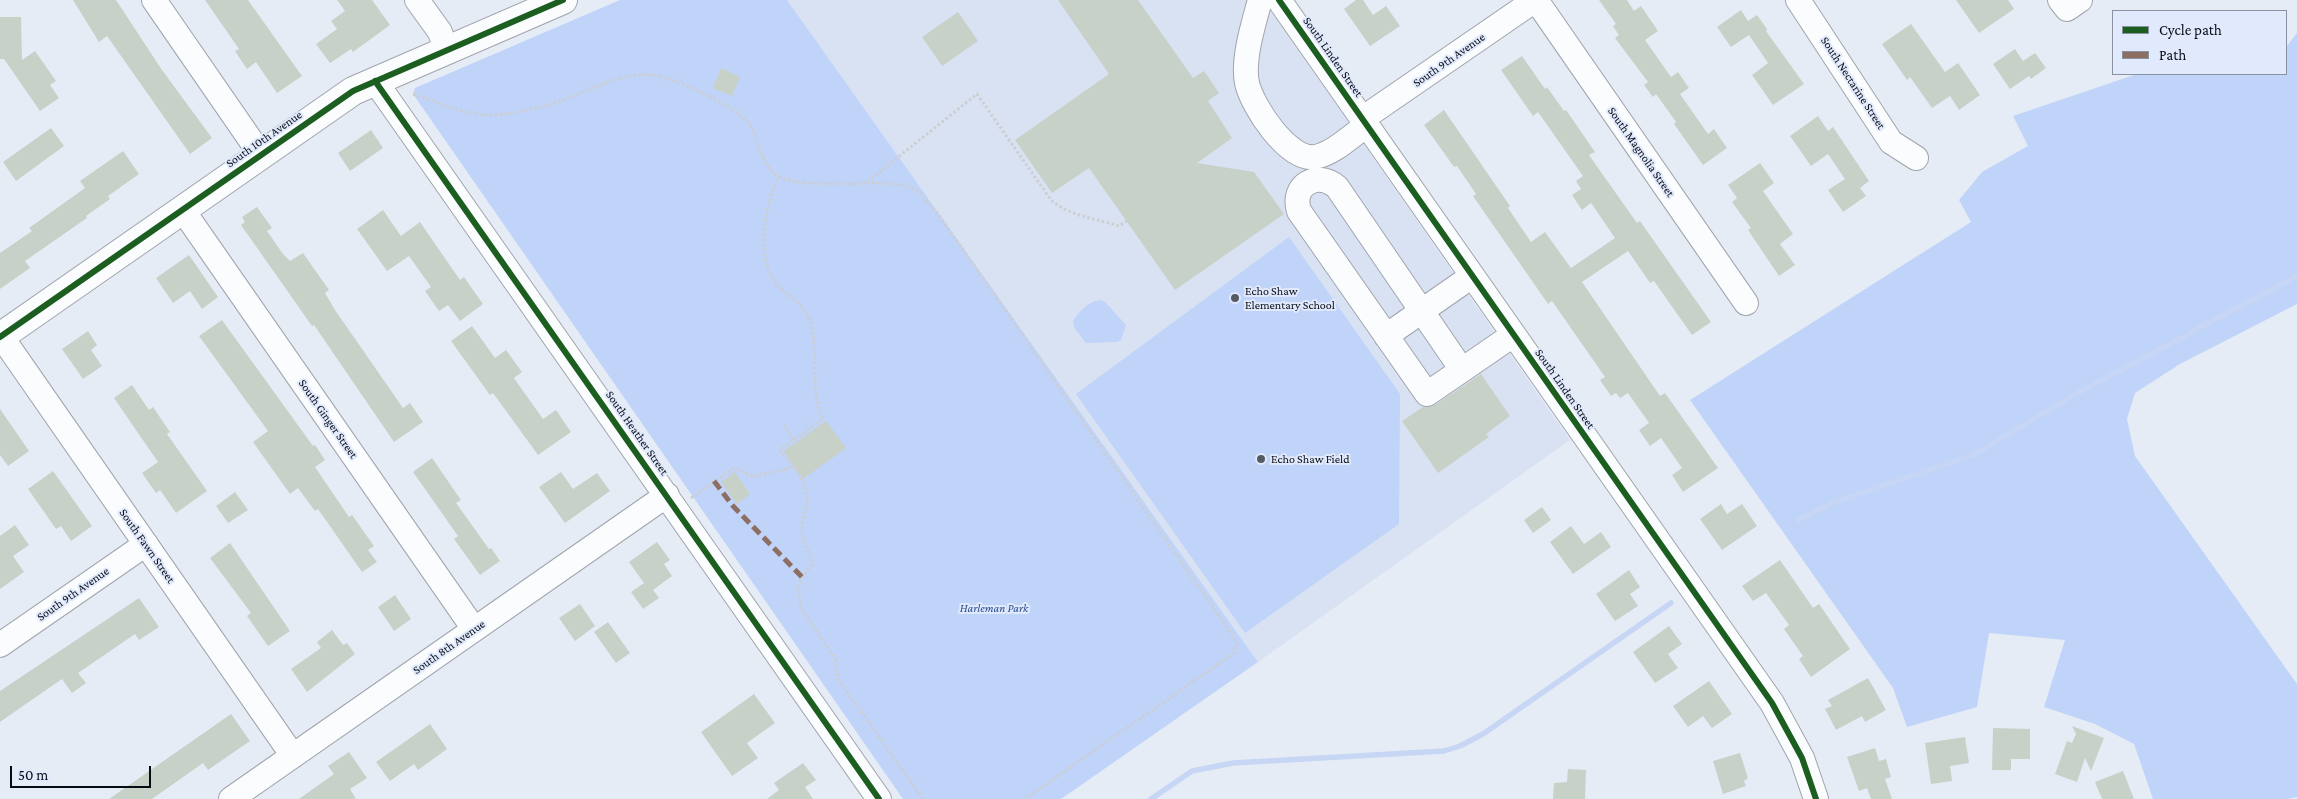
<!DOCTYPE html>
<style>
body{margin:0}
#map{position:relative;width:2297px;height:799px;overflow:hidden;background:#e6ecf6;font-family:"Crimson Pro",serif}
canvas{display:block}
.legend{position:absolute;left:2112px;top:10px;width:175px;height:65px;box-sizing:border-box;background:#e0eafc;border:1px solid #8a919f;margin:0;padding:6px 9px;list-style:none;font-size:15px;color:#080b13}
.legend li{display:flex;align-items:center;gap:10px;height:25px}
.legend b{width:25px;border:1px solid #8a919f}
.scale{position:absolute;left:10px;top:766px;width:141px;height:22px;box-sizing:border-box;border:2px solid #080b13;border-top:0;padding-left:6px;font-size:15px;line-height:18px;white-space:nowrap;color:#080b13;-webkit-text-stroke:4px #e0eafc;paint-order:stroke}
</style>
<div id="map">
<canvas width="2297" height="799"></canvas>
<ul class="legend">
<li><b style="height:6px;background:#1b5e20"></b>Cycle path</li>
<li><b style="height:6px;background:#8d6e63"></b>Path</li>
</ul>
<div class="scale">50 m</div>
</div>
<script>
const c = document.querySelector('canvas').getContext('2d');
c.lineJoin = 'round';
function paint(path, color) {
  c.fillStyle = color;
  c.fill(path, 'evenodd');
}
function trace(path, color, width, dash) {
  c.strokeStyle = color;
  c.lineWidth = width;
  c.lineCap = dash ? 'butt' : 'round';
  c.setLineDash(dash || []);
  c.stroke(path);
}
function drawText(font, color, halo, rows, align = 'center') {
  c.font = font + ' "Crimson Pro",serif';
  c.lineWidth = 4;
  c.setLineDash([]);
  c.textBaseline = 'middle';
  c.strokeStyle = halo;
  c.fillStyle = color;
  for (const [text, x, y, turn = 0] of rows) {
    c.save();
    c.translate(x, y);
    c.rotate((+turn || 0) * Math.PI / 180);
    c.textAlign = isNaN(turn) ? turn : align;
    if (halo) c.strokeText(text, 0, 0);
    c.fillText(text, 0, 0);
    c.restore();
  }
}
paint(new Path2D(`
 M787,0H1263L1570,440L1258,662Z`), '#d9e2f3');
paint(new Path2D(`
 M620,0H787L1258,662L1061,799H903L413,94L415,88Z
 M2297,33V304L2180,364L2135,393L2127,419L2135,456L2297,684V797L2288,799H2153L2134,744L2095,724L2044,707L2065,640L1989,633L1977,707L1907,727L1893,688L1690,400L1971,222L1959,200L1982,172L2028,146L2013,116L2137,74H2286V47Z
 M1289,237L1400,394L1399,524L1245,633L1076,394Z
 M1100,300L1105,302L1126,325L1121,340L1117,342L1086,343L1074,327L1073,321C1080,311 1087,302 1100,300Z`), '#c0d3f9');
trace(new Path2D(`
 M1799,520L1835,502L1973,455L2076,394L2297,276
 M1151,799L1192,771L1233,763L1444,751L1460,746L1483,734L1671,603`), '#c6d6f4', 5.5);
paint(new Path2D(`
 M73,0H116L162,70L212,138L190,154L107,36L99,42Z
 M205,0H248L302,76L277,93L256,62L247,69L235,51L239,49Z
 M337,0H372L390,25L353,52L351,49L330,63L316,44L337,29L331,21L345,11Z
 M1058,0H1138L1193,78L1204,71L1219,93L1208,101L1232,138L1197,163L1254,172L1284,214L1175,290L1089,168L1052,193L1015,140L1109,74Z
 M1356,0H1363L1373,15L1386,6L1400,26L1370,46L1344,9Z
 M1599,0H1627L1634,11L1641,6L1658,31L1645,40L1671,77L1678,72L1689,88L1680,94L1708,134L1714,129L1727,148L1703,165L1674,124L1676,122L1656,94L1653,97L1644,85L1648,82L1615,38L1619,35L1613,26L1616,24Z
 M1956,0H2008L2014,9L1979,33Z
 M1741,10L1748,21L1757,15L1767,29L1766,31L1804,84L1773,105L1752,75L1768,63L1749,35L1731,47L1717,27Z
 M958,12L978,41L942,66L922,37Z
 M0,17H21L22,60L35,51L56,81L50,85L59,98L40,111L4,59H0Z
 M1911,24L1945,72L1958,63L1980,95L1959,110L1950,96L1932,108L1910,77L1907,80L1882,44Z
 M2015,49L2023,61L2035,53L2046,68L2031,79L2029,76L2010,89L1993,64Z
 M1522,56L1545,89L1547,87L1564,111L1566,110L1595,152L1589,155L1637,223L1640,221L1711,322L1692,335L1654,281L1650,283L1628,251L1582,282L1660,396L1665,393L1718,468L1683,492L1672,475L1682,468L1661,438L1650,446L1639,430L1649,423L1628,393L1620,398L1616,393L1611,396L1600,380L1605,377L1552,301L1548,304L1473,196L1476,194L1457,166L1454,167L1424,125L1444,110L1510,206L1508,208L1531,242L1545,232L1571,268L1615,238L1591,203L1582,210L1572,195L1581,189L1576,181L1583,176L1538,112L1533,116L1501,70Z
 M721,68L740,77L732,96L713,88Z
 M1818,116L1828,131L1833,127L1869,181L1860,188L1866,196L1843,212L1828,190L1845,179L1828,154L1811,166L1790,136Z
 M51,128L64,146L16,181L3,162Z
 M371,130L383,148L350,171L338,153Z
 M123,151L139,174L108,196L110,199L86,216L87,218L25,261L30,268L0,289V253L32,231L29,228L85,188L80,181Z
 M1760,163L1774,183L1763,191L1793,234L1780,244L1795,265L1779,276L1748,230L1751,228L1732,202L1737,198L1728,185Z
 M257,207L272,228L267,231L283,254L290,261L303,253L329,290L325,293L335,310L403,408L410,403L423,422L394,442L314,325L312,326L241,225L245,222L242,217Z
 M383,210L401,236L420,222L460,280L464,277L483,304L460,321L448,305L439,311L425,291L431,287L409,256L387,271L357,229Z
 M189,255L218,297L202,309L190,291L173,303L156,278Z
 M222,320L313,446L315,445L325,460L315,467L349,517L352,515L374,546L368,550L377,562L362,572L318,509L315,511L298,488L290,494L253,442L268,431L199,336Z
 M472,326L495,358L506,350L522,372L514,378L543,419L556,410L571,432L538,455L493,393L490,395L451,341Z
 M88,331L97,345L91,350L102,366L83,379L62,349Z
 M1481,374L1510,416L1486,434L1489,437L1438,473L1402,421L1423,407L1435,405Z
 M132,385L149,410L153,407L170,432L167,434L207,491L176,513L160,490L156,493L142,473L158,462L114,398Z
 M0,409L29,451L8,466L0,455Z
 M826,421L846,448L803,479L784,451Z
 M432,458L461,500L456,503L489,549L491,548L500,561L480,575L454,539L458,536L413,472Z
 M53,471L92,526L71,541L61,526L56,529L28,489Z
 M561,472L573,489L597,473L610,491L565,523L539,487Z
 M735,472L750,494L737,504L721,482Z
 M235,492L248,510L228,523L216,506Z
 M1721,504L1727,514L1742,504L1757,526L1722,550L1700,519Z
 M1542,507L1551,520L1533,533L1524,520Z
 M15,525L29,545L13,556L24,572L0,589V536Z
 M1571,526L1584,544L1601,532L1611,547L1573,574L1550,542Z
 M657,542L670,560L664,564L672,576L653,590L659,598L643,609L631,592L644,583L629,562Z
 M230,543L290,631L268,646L247,616L251,613L210,558Z
 M1780,560L1813,608L1819,604L1850,649L1811,677L1799,659L1803,656L1784,629L1789,625L1766,593L1753,601L1742,586Z
 M1629,570L1640,587L1630,594L1638,606L1615,621L1596,594Z
 M395,595L411,619L394,631L378,607Z
 M139,598L159,627L139,640L135,634L78,673L86,683L72,693L62,679L0,722V691Z
 M580,604L595,626L575,641L559,618Z
 M608,622L630,653L616,663L594,632Z
 M1669,626L1682,644L1668,654L1678,668L1655,683L1633,652Z
 M332,630L343,645L347,643L355,654L307,692L291,669L321,648L317,642Z
 M1868,678L1886,710L1865,722L1862,716L1836,730L1825,709L1832,706L1828,700Z
 M1709,681L1732,714L1712,728L1703,716L1688,727L1673,706Z
 M754,694L775,723L747,743L758,758L732,776L701,732Z
 M231,714L250,741L208,770L203,763L152,799H109Z
 M430,724L447,749L418,770L414,764L390,781L376,762Z
 M2072,726L2104,738L2091,771L2085,758L2077,782L2055,774L2067,741L2072,743L2076,734Z
 M1993,728L2030,729V759H2011V770H1992Z
 M1965,737L1969,763L1950,766L1952,781L1931,784L1925,743Z
 M1875,748L1879,761L1886,759L1891,777L1885,779L1892,799H1871L1867,788L1859,791L1847,757Z
 M349,752L367,778L350,789L356,799H299L334,774L328,766Z
 M1740,753L1748,778L1744,781L1746,786L1723,794L1713,761Z
 M803,763L816,780L805,787L813,799H767L779,790L774,783Z
 M1568,769L1586,770L1585,799H1553L1554,783L1567,782Z
 M2123,771L2134,799H2102L2095,782Z`), '#c8d1c8');
const minor = new Path2D(`
 M154,0L261,155
 M417,0L440,32L446,50
 M1260,0C1254,22 1242,60 1247,83C1252,106 1288,161 1315,157C1333,154 1352,135 1367,125
 M1279,0L1772,703L1802,758L1816,799
 M1536,0L1746,303
 M1798,0L1891,142L1916,158
 M2060,0L2067,9L2080,0
 M375,81L879,799
 M1362,119L1535,0
 M182,209L474,629
 M1,336L293,756
 M1386,336L1472,276
 M1462,370L1337,187C1316,170 1291,186 1299,211L1427,394L1513,335
 M0,645L146,544
 M231,799L667,495`);
const major = new Path2D(`
 M0,337L353,91L563,0`);
trace(minor, '#a0a4ac', 26);
trace(major, '#a0a4ac', 30);
trace(new Path2D(`
 M413,94C439,102 465,116 493,115C515,114 539,108 560,101C590,91 624,69 657,76C677,79 736,107 748,122C759,137 759,160 774,173C790,187 838,183 859,184L867,182L977,94L1051,200C1071,217 1096,218 1119,226L1127,221
 M780,176C764,202 756,255 775,282C789,300 806,301 812,328C818,356 810,394 823,418L794,440
 M867,182L904,185L918,191L938,214L1231,633L1237,644L1234,653L1025,799
 M784,425L794,440L780,450C789,462 802,475 806,490C810,505 802,515 802,529C802,542 809,550 813,562L798,585L801,609L835,658L838,679L923,799
 M691,498L734,468L754,477C766,472 781,473 792,466`), '#ccced1', 3, [2.5, 2.5]);
trace(minor, '#fbfcfe', 24);
trace(major, '#fbfcfe', 28);
trace(new Path2D(`
 M714,481L733,506L802,577`), '#8d6e63', 5, [10, 5]);
trace(new Path2D(`
 M1279,0L1772,703L1802,758L1816,799
 M375,81L879,799
 M0,337L353,91L563,0`), '#1b5e20', 6);
for (const [x, y, r, color] of [
 [1235,298,5,"#565a62"],
 [1261,459,5,"#565a62"]
]) {
  const dot = new Path2D();
  dot.arc(x, y, r, 0, 2 * Math.PI);
  c.fillStyle = color;
  c.fill(dot);
  trace(dot, '#e0eafc', 2);
}
drawText('12px', '#080b13', '#e0eafc', [
 ["South Linden Street",1333,57,55],
 ["South 9th Avenue",1449,60,-35],
 ["South Nectarine Street",1853,83,57],
 ["South 10th Avenue",264,139,-35],
 ["South Magnolia Street",1641,152,55],
 ["South Linden Street",1565,389,55],
 ["South Ginger Street",328,419,55],
 ["South Heather Street",637,433,55],
 ["South Fawn Street",147,546,55],
 ["South 9th Avenue",73,594,-35],
 ["South 8th Avenue",449,647,-35]
]);
drawText('12px', '#080b13', '#e0eafc', [
 ["Echo Shaw",1245,291],
 ["Elementary School",1245,305],
 ["Echo Shaw Field",1271,459]
], 'left');
drawText('italic 12px', '#284b93', '#e0eafc', [
 ["Harleman Park",994,608]
]);
</script>
